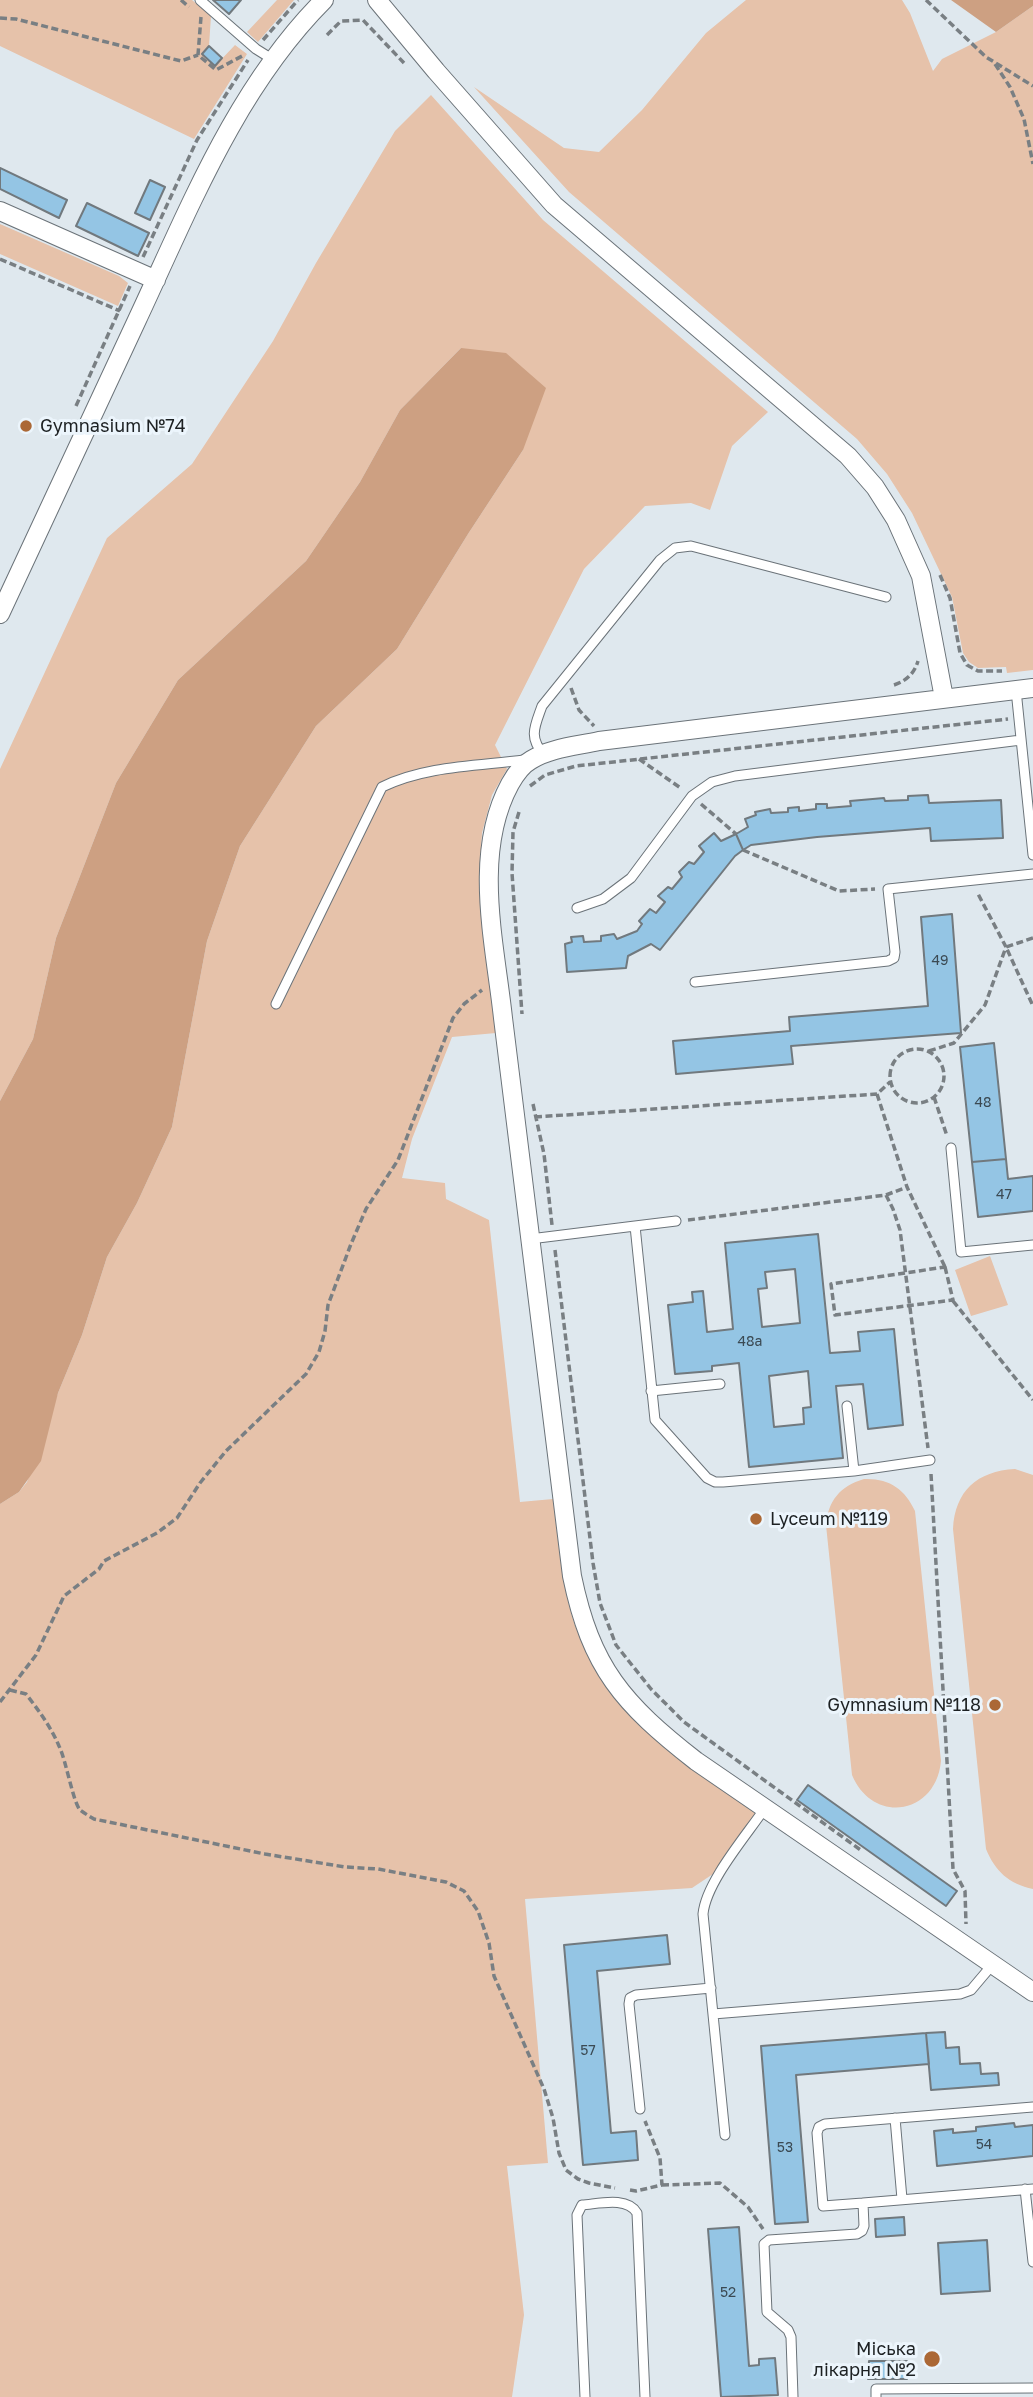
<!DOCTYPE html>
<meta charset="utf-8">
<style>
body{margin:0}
canvas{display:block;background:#dfe8ee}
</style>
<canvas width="1033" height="2397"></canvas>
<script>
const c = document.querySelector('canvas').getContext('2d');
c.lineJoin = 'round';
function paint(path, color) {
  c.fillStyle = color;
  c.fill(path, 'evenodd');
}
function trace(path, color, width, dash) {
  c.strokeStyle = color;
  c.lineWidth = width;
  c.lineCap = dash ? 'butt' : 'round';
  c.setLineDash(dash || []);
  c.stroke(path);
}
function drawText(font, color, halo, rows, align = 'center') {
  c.font = font + ' "Golos Text",sans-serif';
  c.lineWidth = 6;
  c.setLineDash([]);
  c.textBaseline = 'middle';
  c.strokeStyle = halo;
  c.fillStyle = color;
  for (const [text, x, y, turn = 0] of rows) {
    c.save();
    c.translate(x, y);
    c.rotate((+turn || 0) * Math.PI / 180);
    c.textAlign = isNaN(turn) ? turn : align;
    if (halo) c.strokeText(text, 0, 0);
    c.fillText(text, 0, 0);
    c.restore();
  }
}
paint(new Path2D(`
 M0,0H192L211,16L209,46L202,54L215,66L235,45L247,54L194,139L0,46Z
 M277,0H294L258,42L247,32Z
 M746,0H902L910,13L933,71L942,59L996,32L1033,6V670L1007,673L1006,667L978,668L969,662L963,653L952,597L912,513L887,474L857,439L569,192L474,87L564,148L599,152L642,110L706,33Z
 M431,95L543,220L768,412L732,446L710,510L691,503L645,506L584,569L495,745L507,769L492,795L482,833L480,869L496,1033L452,1037L412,1139L402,1178L445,1183L446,1199L489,1220L520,1502L553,1499C558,1538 561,1578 572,1616C600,1707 682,1759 756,1812L713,1874L692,1888L525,1899L548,2163L507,2166L524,2315L512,2397H0V1504L19,1492L27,1482L58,1393L82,1335L107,1257L137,1203L172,1127L207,941L240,846L316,726L397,649L468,534L523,450L461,348L400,410L360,482L306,561L178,680L116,783L56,938L33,1039L0,1101V769L107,538L192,464L273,341L316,263L395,131Z
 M0,224L119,276L128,283L118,306L0,254Z
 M990,1256L1008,1305L971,1316L955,1270Z
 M1015,1469L1033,1475V1889C1009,1884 995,1871 986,1849L953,1529C955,1491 977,1471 1015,1469Z
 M864,1479C889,1478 905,1489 915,1511L941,1761C936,1815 873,1825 852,1775L826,1525C828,1501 840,1486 864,1479Z`), '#e6c2aa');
paint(new Path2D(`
 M951,0H1033V6L996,32Z
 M461,348L506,353L546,388L523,450L468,534L397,649L316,726L240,846L207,941L172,1127L137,1203L107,1257L82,1335L58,1393L41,1461L19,1492L0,1504V1101L33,1039L56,938L116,783L178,680L306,561L360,482L400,410Z`), '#cda082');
const building = new Path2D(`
 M213,0H241L229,14Z
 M209,46L222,58L215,66L202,54Z
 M0,168L67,200L59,218L0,189Z
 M150,180L165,187L150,220L135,213Z
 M87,203L149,233L138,256L76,226Z
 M928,795L929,803L1001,800L1003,838L931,841L930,828L817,837L751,845L743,850L736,834L748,827L745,819L756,815L755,812L770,809L771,813L788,812V808L799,807V811L816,809V804H827V808L851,806L850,801L884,798L885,801L908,800V796Z
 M714,833L721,841L736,834L743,850L735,856L660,950L651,944L628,956L626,968L567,972L565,944L572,942L571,937L583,936L584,942L601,941V936L614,934L617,939L637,931L642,924L639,921L650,909L656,913L665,902L658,896L668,887L672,889L682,877L679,872L689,862L694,864L704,852L699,846Z
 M952,914L961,1033L791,1046L793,1064L676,1074L673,1041L790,1031L789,1017L928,1006L921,917Z
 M994,1043L1006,1159L972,1162L960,1047Z
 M1006,1159L1008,1179L1033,1176V1211L978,1217L972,1162Z
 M818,1234L830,1353L860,1351L858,1332L894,1329L903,1425L868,1429L863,1384L836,1386L843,1458L749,1467L739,1363L712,1366V1371L675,1374L668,1305L693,1302L692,1292L703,1291L707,1332L733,1329L725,1243ZM795,1269L800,1323L762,1327L758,1289L767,1288L765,1272ZM808,1371L811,1407L803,1408L804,1424L774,1427L769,1376Z
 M808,1785L957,1891L946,1906L797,1800Z
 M667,1935L670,1964L597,1971L611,2133L636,2131L638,2160L583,2165L564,1945Z
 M945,2032L946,2048L959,2047L960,2064L980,2063L981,2074L998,2073L999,2085L931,2090L926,2033Z
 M926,2033L929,2064L796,2075L808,2222L775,2224L761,2046Z
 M1014,2123L1015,2127L1033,2125V2156L937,2166L934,2131L953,2129V2133L976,2131V2127Z
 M904,2217L905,2235L876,2237L875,2219Z
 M739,2227L749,2366L759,2365V2359L775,2358L778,2395L721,2397L708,2229Z
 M987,2240L990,2291L941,2294L938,2243Z
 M869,2361H907V2379H868Z`);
paint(building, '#94c5e4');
trace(building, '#71797e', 2);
const lane = new Path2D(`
 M200,0L256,49L272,59
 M1016,690L1033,855
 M544,755C528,737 535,726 542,706L660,560L675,548L691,546L886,597
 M577,908L603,899L631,878L692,796L712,782L735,776L1021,740
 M695,982L888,961L894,958L895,952L888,889L1033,874
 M276,1004L382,787C425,766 477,766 524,760
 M951,1148L961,1252L1033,1245
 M635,1226L676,1221
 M530,1239L635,1226L655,1420L707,1478L715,1482H723L854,1471L930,1460
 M651,1391L720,1384
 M847,1406L854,1471
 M713,2014L960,1994L971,1990L993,1964
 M640,2109L629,2004L630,1998L636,1995L711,1988
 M895,2118L902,2199
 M725,2135L703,1914C706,1882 746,1836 765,1808
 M1025,2189L1033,2262
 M863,2203L823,2206L817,2133L819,2127L825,2124L1033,2107
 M585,2397L577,2215L582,2205C598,2204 627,2196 637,2213L645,2397
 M793,2397L791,2337L788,2330L767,2312L764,2244L769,2240L857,2234L862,2231L864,2226L863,2203L1033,2189
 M876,2397V2389L1033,2388`);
const street = new Path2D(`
 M377,0L436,71L554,205L848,456L875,487L896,520L921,576L944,698
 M0,211L156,280
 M0,614C45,516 92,418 137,320C189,209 236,88 324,0
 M1033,688L599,741C577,746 550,748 531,760C522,765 515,775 510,784C472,854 495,943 503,1018L572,1576C591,1668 623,1704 696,1761L1033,1992`);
trace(lane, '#6b7379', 11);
trace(street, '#6b7379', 20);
trace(new Path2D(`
 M181,0L189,7
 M926,0L986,57L1033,86
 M201,17L198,55L216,70L244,55
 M0,18L16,19L181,61L198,55
 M327,35L341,21L363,20L404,63
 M263,40L298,0
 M995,64L1010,87L1024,119L1033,164
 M143,257L197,140L248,60
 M0,259L120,311
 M76,406L130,286
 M940,575L950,598L960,653L967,665L978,671H1002
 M894,685C906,681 914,674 918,661
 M571,688L579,710L594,726
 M639,759L682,789
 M530,786L545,775L576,766L1008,719
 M701,804L736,834
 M519,812L513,832L512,873L522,1014
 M743,850L839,891L875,889
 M1033,938L1006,947L1033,1006
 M890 1076a27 27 0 1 1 54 0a27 27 0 1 1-54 0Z
 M929,1051L954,1043L985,1005L1006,947L977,892
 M877,1094L907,1187L945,1267
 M934,1097L947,1136
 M533,1104L544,1154L552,1225
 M535,1117L877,1094L890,1082
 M886,1195L907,1187
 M688,1220L886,1195L893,1209L900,1230L928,1448
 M555,1250L593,1563L600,1603L616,1645L651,1689L684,1722L862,1851
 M945,1267L953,1300L835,1315L831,1284Z
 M953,1301L1033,1400
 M931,1474L953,1869L965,1891L966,1924
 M10,1690L26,1694C39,1711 51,1727 59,1746C66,1760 73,1802 80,1810C84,1813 89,1816 94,1819L265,1854L345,1867L378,1869L446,1882L464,1891L478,1911L489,1943L494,1976L544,2089L553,2118L559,2153L566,2170L578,2179L589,2183L615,2188
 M0,1702L36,1655L64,1596L99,1569L104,1561L157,1533L177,1518L200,1483L226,1451L306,1374L319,1352L325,1331L328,1305L351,1244L366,1209L398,1160L453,1018L464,1004L482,990
 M662,2185L720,2183L748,2207L763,2229
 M630,2190L636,2191L662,2185L660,2158L645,2121`), '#797f83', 3.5, [7, 3.5]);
trace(lane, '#fff', 9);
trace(street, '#fff', 18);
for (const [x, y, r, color] of [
 [26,426,7,"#ab6836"],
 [756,1519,7,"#ab6836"],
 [995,1705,7,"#ab6836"],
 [932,2359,9,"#ab6836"]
]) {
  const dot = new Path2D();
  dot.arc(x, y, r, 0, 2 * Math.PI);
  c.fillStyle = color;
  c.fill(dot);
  trace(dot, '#ecf5fc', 2.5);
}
drawText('14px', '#3b4a53', null, [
 ["49",940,961],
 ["48",983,1103],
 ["47",1004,1195],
 ["48а",750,1342],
 ["57",588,2051],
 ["54",984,2145],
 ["53",785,2148],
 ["52",728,2293]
]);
drawText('18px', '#1d2123', '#ecf5fc', [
 ["Gymnasium №74",40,426],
 ["Lyceum №119",770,1519],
 ["Gymnasium №118",981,1705,"right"],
 ["Міська",916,2349,"right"],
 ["лікарня №2",916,2370,"right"]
], 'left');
</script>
